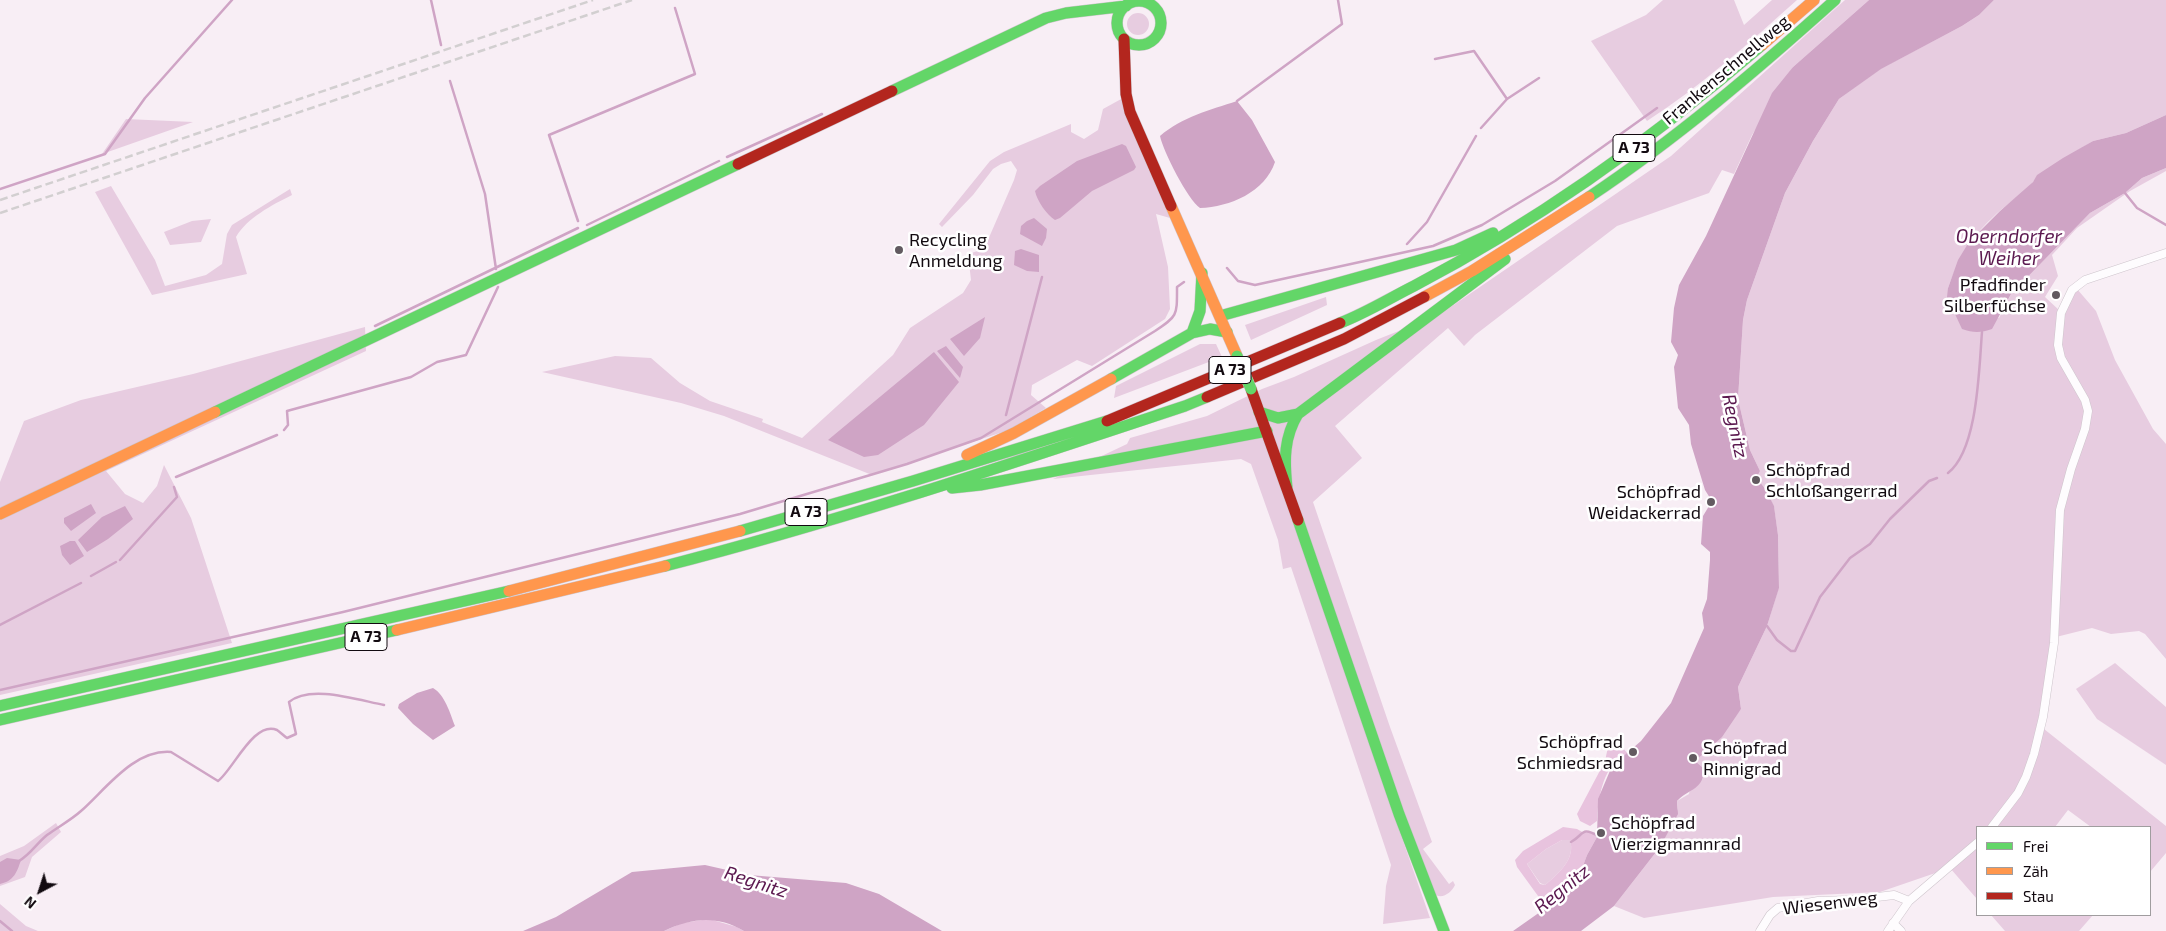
<!DOCTYPE html>
<meta charset="utf-8">
<style>
body{margin:0}
#map{position:relative;width:2166px;height:931px;overflow:hidden;background:#f8eef5;font-family:"Exo 2",sans-serif}
canvas{display:block}
.legend{position:absolute;left:1976px;top:826px;width:175px;height:90px;box-sizing:border-box;background:#fff;border:1px solid #a09d9f;margin:0;padding:6px 9px;list-style:none;font-size:15px;color:#120a10}
.legend li{display:flex;align-items:center;gap:10px;height:25px}
.legend b{width:25px;border:1px solid #a09d9f}
.north{position:absolute;left:15px;top:866px;width:50px;height:50px;-webkit-text-stroke:4px #fff;paint-order:stroke;rotate:220deg;font-size:14px;font-weight:700;line-height:20px;text-align:center;color:#120a10}
.north::after{content:'';display:block;margin:auto;width:18px;height:22px;background:#120a10;clip-path:polygon(50% 0,100% 100%,50% 72%,0 100%)}
</style>
<div id="map">
<canvas width="2166" height="931"></canvas>
<ul class="legend">
<li><b style="height:6px;background:#63d668"></b>Frei</li>
<li><b style="height:6px;background:#ff974d"></b>Zäh</li>
<li><b style="height:6px;background:#b3261e"></b>Stau</li>
</ul>
<div class="north">N</div>
</div>
<script>
const c = document.querySelector('canvas').getContext('2d');
c.lineJoin = 'round';
function paint(path, color) {
  c.fillStyle = color;
  c.fill(path, 'evenodd');
}
function trace(path, color, width, dash) {
  c.strokeStyle = color;
  c.lineWidth = width;
  c.lineCap = dash ? 'butt' : 'round';
  c.setLineDash(dash || []);
  c.stroke(path);
}
function drawText(font, color, halo, rows, align = 'center') {
  c.font = font + ' "Exo 2",sans-serif';
  c.lineWidth = 5;
  c.setLineDash([]);
  c.textBaseline = 'middle';
  c.strokeStyle = halo;
  c.fillStyle = color;
  for (const [text, x, y, turn = 0] of rows) {
    c.save();
    c.translate(x, y);
    c.rotate((+turn || 0) * Math.PI / 180);
    c.textAlign = isNaN(turn) ? turn : align;
    if (halo) c.strokeText(text, 0, 0);
    c.fillText(text, 0, 0);
    c.restore();
  }
}
paint(new Path2D(`
 M1663,0H1734L1744,25L1772,0H1797C1749,43 1701,86 1647,121L1591,41L1646,15Z
 M1845,0H1869L1793,67L1752,135L1734,174L1722,170L1709,193L1617,226L1475,335L1464,346L1448,328L1335,426L1362,458L1313,502L1390,727L1432,842L1423,849L1449,884L1453,881L1455,885C1452,892 1443,899 1436,895L1421,864L1375,732L1366,735L1430,918L1383,924L1386,886L1391,865L1291,567L1283,569L1278,540L1251,464L1241,459L1053,479L1127,444L1130,438L1207,416L1262,389L1294,377L1376,340L1439,315L1671,156Z
 M1994,0H2166V115L2126,133L2093,141L2038,175C2030,189 2014,199 2002,209C1973,234 1961,253 1948,288L1999,318L2011,294L2090,213L2125,193L2142,178L2166,168V171L2130,191L2077,228L2052,255L2058,276L2045,297L2060,311L2077,289L2096,311L2115,360L2153,429L2166,444V659L2145,634L2139,631L2111,634L2092,628L2052,638L2044,729L2166,826V853L2150,872V827H2091L2068,810L2055,827H1977V899L1950,868L1880,892L1773,897L1644,918L1614,906L1660,847L1678,809L1677,801L1689,794L1695,762L1741,709L1738,687L1767,626L1779,587L1778,535L1774,507L1766,490L1760,482L1758,475L1760,471L1750,450L1738,399L1743,320L1747,300L1785,193L1813,141L1839,99L1880,69L1962,26L1979,15Z
 M1127 24a11 11 0 1 1 22 0a11 11 0 1 1-22 0Z
 M1123,98L1170,218L1156,214L1168,267L1170,309L1165,319L1092,366L1077,360L1032,385L1031,395L1046,408L1009,430L872,475L724,416L681,403L542,372L615,356L651,358L680,383L710,401L763,419L762,422L802,438L893,355L910,328L963,293L971,280L968,254L984,249L1014,180L1017,170L1011,161L1001,164L993,169L973,195L942,227L939,224L990,161L1004,152L1071,124V132L1084,139L1098,130L1103,109Z
 M126,119L193,122L102,154Z
 M111,186L155,260L165,286L206,275L222,264L227,234L232,225L290,189L292,195C272,205 247,218 236,237L247,274L152,295L95,192Z
 M211,219L201,242L170,245L164,232L192,221Z
 M1326,297L1327,305L1251,340L1245,325Z
 M365,327L366,351L106,471L125,494L143,503L157,486L164,465L191,518L232,643L0,695V482L24,421L81,400L193,374Z
 M1200,344H1216L1222,357L1114,398L1116,386Z
 M2115,663L2166,707V765L2097,719L2076,689Z
 M56,823L61,832L32,857L25,877L0,886V856L24,846Z
 M1562,840H1570C1576,859 1558,874 1545,885L1540,883L1527,864L1546,849Z
 M0,904L26,926L38,931H0Z
 M1991,915H2093L2079,931H2005Z`), '#e7cce0');
paint(new Path2D(`
 M1612,741H1617L1628,754C1603,762 1598,799 1597,821L1590,826L1580,821L1577,814L1605,761L1608,747Z
 M1563,827L1577,829L1584,833L1590,832L1597,837L1587,855L1577,882L1570,891L1546,907L1517,867L1515,860L1523,851ZM1562,840H1570C1576,859 1558,874 1545,885L1540,884L1527,864L1546,849Z
 M709,919L737,927L744,931H664L682,923Z`), '#e8c3de');
paint(new Path2D(`
 M1869,0H1994L1979,15L1962,26L1881,69L1839,99L1813,141L1785,193L1747,300L1743,320L1738,399L1750,450L1760,471L1758,475L1760,482L1766,490L1774,506L1778,535L1779,588L1767,626L1738,687L1741,709L1722,737L1695,761L1703,768C1706,789 1688,789 1677,801L1678,814L1660,847L1614,906L1581,931H1513L1570,891L1577,882L1587,855L1597,837L1598,799L1612,766L1641,741L1671,703L1704,628L1702,613L1707,599L1710,560V552L1701,544L1703,516L1709,506L1710,498L1705,490L1691,444L1689,425L1678,408L1674,367L1678,355L1671,342L1674,308L1679,285L1706,236L1772,93L1793,67Z
 M1237,101L1252,120L1275,162C1265,192 1230,207 1200,208C1188,200 1163,151 1160,136C1182,117 1210,110 1237,101Z
 M2166,115V168L2142,178L2125,193L2090,213L2011,294L1992,329C1981,333 1973,333 1962,329L1947,297L1948,288L1958,260L1969,242L2000,211L2033,182L2037,175L2063,158L2093,141L2126,133Z
 M1122,144L1126,146L1136,167L1134,170L1092,191L1060,218L1055,220C1047,215 1037,201 1035,191L1040,186L1077,161Z
 M1034,218L1047,229L1046,238L1042,246L1020,234L1021,226L1027,221Z
 M1021,249L1039,255V272L1027,271L1014,265L1015,251Z
 M985,317L980,338L964,356L950,339Z
 M946,346L963,367L960,378L937,351Z
 M934,352L959,382L924,425L878,455L864,457L828,440Z
 M91,504L96,513L71,531L64,523V518Z
 M125,506L133,519L108,539L87,552L78,540L102,517Z
 M70,541H75L84,556L70,565L62,555L60,546Z
 M433,688C445,695 450,713 455,726L433,740L413,724L398,708L399,704L417,693Z
 M7,858L21,860C17,872 14,881 0,884V862Z
 M705,865L749,875L846,883L879,894L942,931H744C716,915 692,918 664,931H523L556,917L632,872Z`), '#cfa4c5');
trace(new Path2D(`
 M431,0L441,45
 M1435,59L1474,51L1507,99L1481,128
 M450,81L485,194L496,269
 M1507,99L1539,78
 M1237,101L1342,24L1338,0
 M727,157L822,114
 M0,189L105,154L145,98L232,0
 M2125,193L2137,208L2166,225
 M578,221L549,135L695,74L675,8
 M587,225L719,161
 M1407,244L1427,222L1476,136
 M1227,268L1238,281L1255,285L1433,246L1482,225L1555,181L1657,108
 M375,326L578,228
 M1006,415L1042,277
 M284,430L288,425L287,411L411,377L437,362L466,355L498,287
 M1948,473C1978,450 1979,368 1982,332
 M176,477L277,435
 M120,560L177,497L174,487
 M91,576L116,562
 M0,625L81,583
 M1767,626L1777,640L1791,651H1795L1820,597L1850,558L1870,544L1890,519L1929,481L1937,478
 M0,690L343,612L740,514L907,464L981,438L1155,331C1178,316 1177,315 1177,287L1184,282
 M1571,842C1584,835 1581,826 1598,836
 M19,861C31,854 36,844 47,835C58,827 71,820 81,811C106,789 134,749 171,752L218,781C233,770 254,720 277,730C280,732 284,736 287,738L296,734L289,702C310,684 358,700 384,705
 M0,921L12,931`), '#cfa4c5', 2.5);
const street = new Path2D(`
 M1992,827L2018,793L2026,777L2034,754L2043,717L2054,643L2060,510L2071,469L2085,429L2088,411L2085,400L2061,358L2058,345L2061,313L2072,290L2085,280L2166,253
 M1893,923L1901,931
 M1760,931L1770,915L1778,908L1818,901L1852,900L1894,895L1909,901
 M1888,931L1909,901L1977,843`);
const fast = new Path2D(`
 M1117 23a22 22 0 1 1 44 0a22 22 0 1 1-44 0Z
 M892,91L1046,18L1066,13L1126,6
 M1589,197C1676,139 1757,70 1835,0
 M1220,316L1456,250L1493,233
 M1340,323C1366,313 1390,298 1414,286C1540,220 1655,137 1762,45
 M1192,333L1200,311L1202,273
 M1111,379L1192,333L1210,329L1227,332
 M215,412L738,164
 M1259,412L1278,418L1298,414L1505,259
 M1287,487C1284,460 1284,437 1298,414
 M952,488L980,485L1267,431
 M1298,520L1399,814L1444,931
 M740,531L913,481L1107,421
 M665,566C841,521 1013,463 1185,406L1207,397
 M0,706L509,591
 M0,720L397,630`);
const slow = new Path2D(`
 M1762,45L1814,0
 M1171,206L1237,356
 M1424,297L1472,271L1589,197
 M967,455L1014,433L1111,379
 M0,514L215,412
 M509,591L740,531
 M397,630L665,566`);
const jam = new Path2D(`
 M1124,39L1126,94L1130,112L1171,206
 M738,164L892,91
 M1251,389L1298,520
 M1207,397L1344,339L1424,297
 M1107,421L1340,323`);
trace(street, '#cec5cc', 9);
trace(fast, '#cec5cc', 12);
trace(slow, '#cec5cc', 12);
trace(jam, '#cec5cc', 12);
trace(street, '#fefcfe', 8);
trace(fast, '#63d668', 11);
trace(slow, '#ff974d', 11);
trace(jam, '#b3261e', 11);
trace(new Path2D(`
 M0,200L593,0
 M0,213L632,0`), '#d2cfd0', 2.5, [8, 4]);
const fastBridge = new Path2D(`
 M1237,356L1251,389`);
trace(fastBridge, '#cec5cc', 12, []);
trace(fastBridge, '#63d668', 11);
for (const [x, y, r, color] of [
 [899,250,5,"#625a60"],
 [2056,295,5,"#625a60"],
 [1756,480,5,"#625a60"],
 [1711,502,5,"#625a60"],
 [1633,752,5,"#625a60"],
 [1693,758,5,"#625a60"],
 [1601,833,5,"#625a60"]
]) {
  const dot = new Path2D();
  dot.arc(x, y, r, 0, 2 * Math.PI);
  c.fillStyle = color;
  c.fill(dot);
  trace(dot, '#fff', 2);
}
for (const [x, y, w] of [
 [1634,148,42],
 [1230,370,42],
 [806,512,42],
 [366,637,42]
]) {
  const box = new Path2D();
  box.roundRect(x - w / 2, y - 13.5, w, 27, 4);
  c.fillStyle = '#fff';
  c.fill(box);
  trace(box, '#120a10', 1);
}
drawText('bold 16px', '#120a10', null, [
 ["A 73",1634,148],
 ["A 73",1230,370],
 ["A 73",806,512],
 ["A 73",366,637]
]);
drawText('18px', '#120a10', '#fff', [
 ["Frankenschnellweg",1726,70,-40],
 ["Wiesenweg",1830,903,-7]
]);
drawText('18px', '#120a10', '#fff', [
 ["Recycling",909,240],
 ["Anmeldung",909,261],
 ["Pfadfinder",2046,285,"right"],
 ["Silberfüchse",2046,306,"right"],
 ["Schöpfrad",1766,470],
 ["Schloßangerrad",1766,491],
 ["Schöpfrad",1701,492,"right"],
 ["Weidackerrad",1701,513,"right"],
 ["Schöpfrad",1623,742,"right"],
 ["Schmiedsrad",1623,763,"right"],
 ["Schöpfrad",1703,748],
 ["Rinnigrad",1703,769],
 ["Schöpfrad",1611,823],
 ["Vierzigmannrad",1611,844]
], 'left');
drawText('italic 19px', '#5b184f', '#fff', [
 ["Oberndorfer",2009,237],
 ["Weiher",2009,259],
 ["Regnitz",1735,426,78],
 ["Regnitz",756,882,18],
 ["Regnitz",1562,889,-39]
]);
</script>
